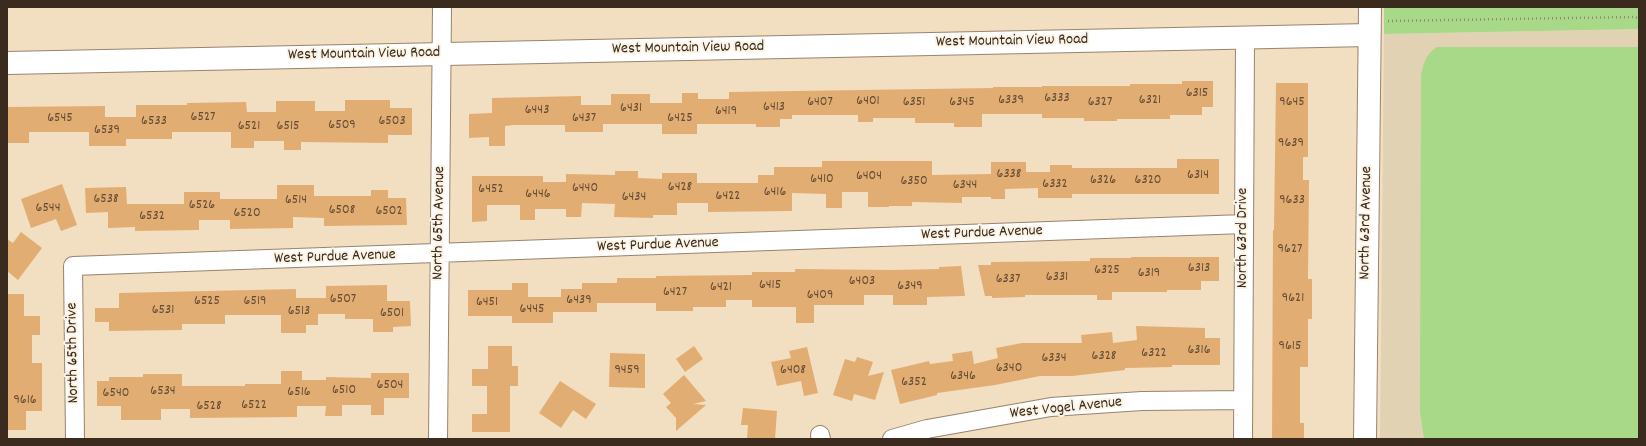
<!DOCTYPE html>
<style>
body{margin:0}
#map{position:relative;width:1646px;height:446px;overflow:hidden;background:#f2dec0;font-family:Dekko,sans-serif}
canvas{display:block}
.frame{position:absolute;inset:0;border:8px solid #3b2a1e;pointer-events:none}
</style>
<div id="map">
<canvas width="1646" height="446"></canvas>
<div class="frame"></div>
</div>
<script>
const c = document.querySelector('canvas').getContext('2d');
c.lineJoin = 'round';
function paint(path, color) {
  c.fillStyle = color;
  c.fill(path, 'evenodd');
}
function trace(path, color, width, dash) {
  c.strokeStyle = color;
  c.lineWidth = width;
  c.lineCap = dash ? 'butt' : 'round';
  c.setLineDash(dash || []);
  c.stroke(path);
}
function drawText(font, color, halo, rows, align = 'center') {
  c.font = font + ' Dekko,sans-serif';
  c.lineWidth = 4;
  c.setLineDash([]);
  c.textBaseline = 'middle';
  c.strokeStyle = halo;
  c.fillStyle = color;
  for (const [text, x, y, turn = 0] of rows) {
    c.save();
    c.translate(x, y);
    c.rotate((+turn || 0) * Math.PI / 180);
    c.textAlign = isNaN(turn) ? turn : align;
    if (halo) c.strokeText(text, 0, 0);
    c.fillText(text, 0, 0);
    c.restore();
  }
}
paint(new Path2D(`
 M1639,29V439H1380L1384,34Z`), '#e1d2b4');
paint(new Path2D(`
 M1384,7H1639V29L1384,34Z
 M1437,47H1639V439H1424L1420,412L1421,75C1424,62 1426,54 1437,47Z`), '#a7d988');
paint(new Path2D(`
 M1182,81H1213V107H1202V115H1170V119H1117V121H1084V118H1042V114H982V127H954V123H915V118H873V122H858V115H792V119H780V127H756V124H697V134H662V124H603V132H565V125H513L505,126V146H489V137L469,138V114L492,113V98L581,96V105H611V94H650V103H682V93H698V99H729V92L993,88V87H1042V86H1130V84H1182Z
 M1276,83H1308V157H1303V180H1309L1308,279H1312V319H1308V367H1300V423H1304V439H1272L1273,230H1274Z
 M345,100H390V108H412V135H388V143L301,142V150H284V141H254V148H231V132H172V139H126V146H89V132H29V143H7V107L105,106V117H136V105H187V103L246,102L247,112H276V101H315V111H345Z
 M1177,159H1219V194H1072V198H1038V188L1005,189V199H991V197H962V203L912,202V206H889V207H868V192H842V208H826V194L792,193V211L708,212V203H677V215H653V218L614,217L615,204L582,203L581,217H566V209H535V220H520V205H487V221L472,222V176H543V182H566V174L615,175V171H638V178L662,179V173H697V183H758V175H774V167H822V161H932V175L991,174V162H1026V172H1050V165H1072V168H1177Z
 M62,184L77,225L61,231L56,219L31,228L21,199Z
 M277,185H314V196H371V190H388V198H406L407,225L324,226V218L293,217V228L230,229V220H199V230L135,231V227L108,228V212L86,213L85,188L126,187L127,204H184V192H220V199H277Z
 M21,232L42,248L18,280L7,271V239L13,243Z
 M1131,257H1219V281H1201V290H1167V292H1112V300H1097V295H1025V297L992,298V296H985L978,265H991V262L1090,261V258H1131Z
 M961,266L965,296L927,297V305H893V295H864V305H814V323H796V307H752V300H726V307H693V311H656V303H597V312H553V323H512V316H468V290H512V283H528V297H561V289H582V283H617V278H656V276L752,275V272H795V269L893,270L939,269V267Z
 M387,285V301H410L411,326L393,327V332H373V319H345V314H318V325H306V333H281V315H225V324H182V330L109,331V322H95V308H119V293L296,289V298H326V286Z
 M7,294H24V316H40V335H32V363H42V411H26V430H7Z
 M1136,326L1205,328V338H1220V365H1172V367L1125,368V370L1072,376H1040L995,385L937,393V395L900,404L891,370L929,361L930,364L953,361L952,354L972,351L974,364L998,358L996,348L1022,343H1082L1081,335L1112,332L1113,343L1137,340Z
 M488,346H512V366H518V386H510V432H472V414H487V386H472V369H488Z
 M694,346L703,359L685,372L676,359Z
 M807,347L818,393L804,396L801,381L777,386L771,362L791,358L789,351Z
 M610,353L645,354V388L609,387Z
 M857,357L873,362L868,376L884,372L875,400L854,394L852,401L833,395L845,359L855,362Z
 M281,371H302V380H326V377L371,378V373H409V398H384V415H371V405H342V416H325L326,406H297V417L190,418V409H161V420H121V406H97V381H109V377H143V374H182V386H245V384H281Z
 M684,375L706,401L693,404L706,405L676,431V418L666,407L671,403L663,394Z
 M560,381L596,404L586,419L573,410L561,428L539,413Z
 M743,408L777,411L775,439H747L748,425H741Z`), '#e2ad73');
const street = new Path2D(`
 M820,435L821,439
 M75,439L73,266L1244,224
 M438,439L442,7
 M892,439L927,429L1051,407L1142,401L1243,400
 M1243,439L1245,38`);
const secondary = new Path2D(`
 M7,63L1369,35
 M1365,439L1370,7`);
trace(street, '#96846f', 20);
trace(secondary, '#96846f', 24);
trace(new Path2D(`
 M1388,21L1633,17L1639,18`), '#96846f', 2.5, [1, 3]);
trace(street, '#fff', 18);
trace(secondary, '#fff', 22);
drawText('14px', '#654b33', null, [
 ["6315",1197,94],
 ["6333",1057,99],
 ["6339",1011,101],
 ["6321",1150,101],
 ["6401",868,102],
 ["6407",820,103],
 ["6351",914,103],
 ["6345",962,103],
 ["6327",1100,103],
 ["9645",1292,103],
 ["6413",774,108],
 ["6431",631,109],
 ["6443",537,111],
 ["6419",726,112],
 ["6527",203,118],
 ["6545",60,119],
 ["6437",584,119],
 ["6425",680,119],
 ["6533",154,122],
 ["6503",392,122],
 ["6509",342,126],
 ["6521",249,127],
 ["6515",288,127],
 ["6539",107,131],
 ["9639",1291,144],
 ["6338",1009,175],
 ["6314",1198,176],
 ["6404",869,177],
 ["6410",822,180],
 ["6326",1103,181],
 ["6320",1148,181],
 ["6350",914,182],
 ["6332",1055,185],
 ["6344",965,186],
 ["6428",680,188],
 ["6440",585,189],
 ["6452",491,190],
 ["6416",775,193],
 ["6446",538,195],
 ["6422",728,197],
 ["6434",634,198],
 ["6538",106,200],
 ["6514",296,201],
 ["9633",1292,201],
 ["6526",202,206],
 ["6544",48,209],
 ["6508",342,211],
 ["6502",389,212],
 ["6520",247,214],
 ["6532",152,217],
 ["9627",1290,250],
 ["6313",1199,269],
 ["6325",1107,271],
 ["6319",1149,274],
 ["6331",1057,278],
 ["6337",1008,280],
 ["6403",862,282],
 ["6415",770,286],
 ["6349",910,287],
 ["6421",721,288],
 ["6427",675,293],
 ["6409",820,296],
 ["9621",1293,299],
 ["6507",343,300],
 ["6439",579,301],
 ["6525",207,302],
 ["6519",255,302],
 ["6451",487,303],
 ["6445",532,310],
 ["6531",163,311],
 ["6513",299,312],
 ["6501",392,314],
 ["9615",1290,347],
 ["6316",1199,351],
 ["6322",1154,354],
 ["6328",1104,357],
 ["6334",1054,359],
 ["6340",1009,369],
 ["9459",627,371],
 ["6408",793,371],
 ["6346",963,377],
 ["6352",914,383],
 ["6504",390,386],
 ["6510",344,391],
 ["6534",163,392],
 ["6516",299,393],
 ["6540",116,394],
 ["9616",25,401],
 ["6522",254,406],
 ["6528",209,407]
]);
drawText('16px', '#3b2a1e', '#fcf5e5', [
 ["West Mountain View Road",1012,42,-1],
 ["West Mountain View Road",688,49,-1],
 ["West Mountain View Road",364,55,-1],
 ["North 65th Avenue",440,223,-89],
 ["North 63rd Avenue",1367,223,-89],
 ["West Purdue Avenue",982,234,-2],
 ["North 63rd Drive",1244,238,-90],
 ["West Purdue Avenue",658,246,-2],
 ["West Purdue Avenue",335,258,-2],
 ["North 65th Drive",74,353,-91],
 ["West Vogel Avenue",1066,409,-6]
]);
</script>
